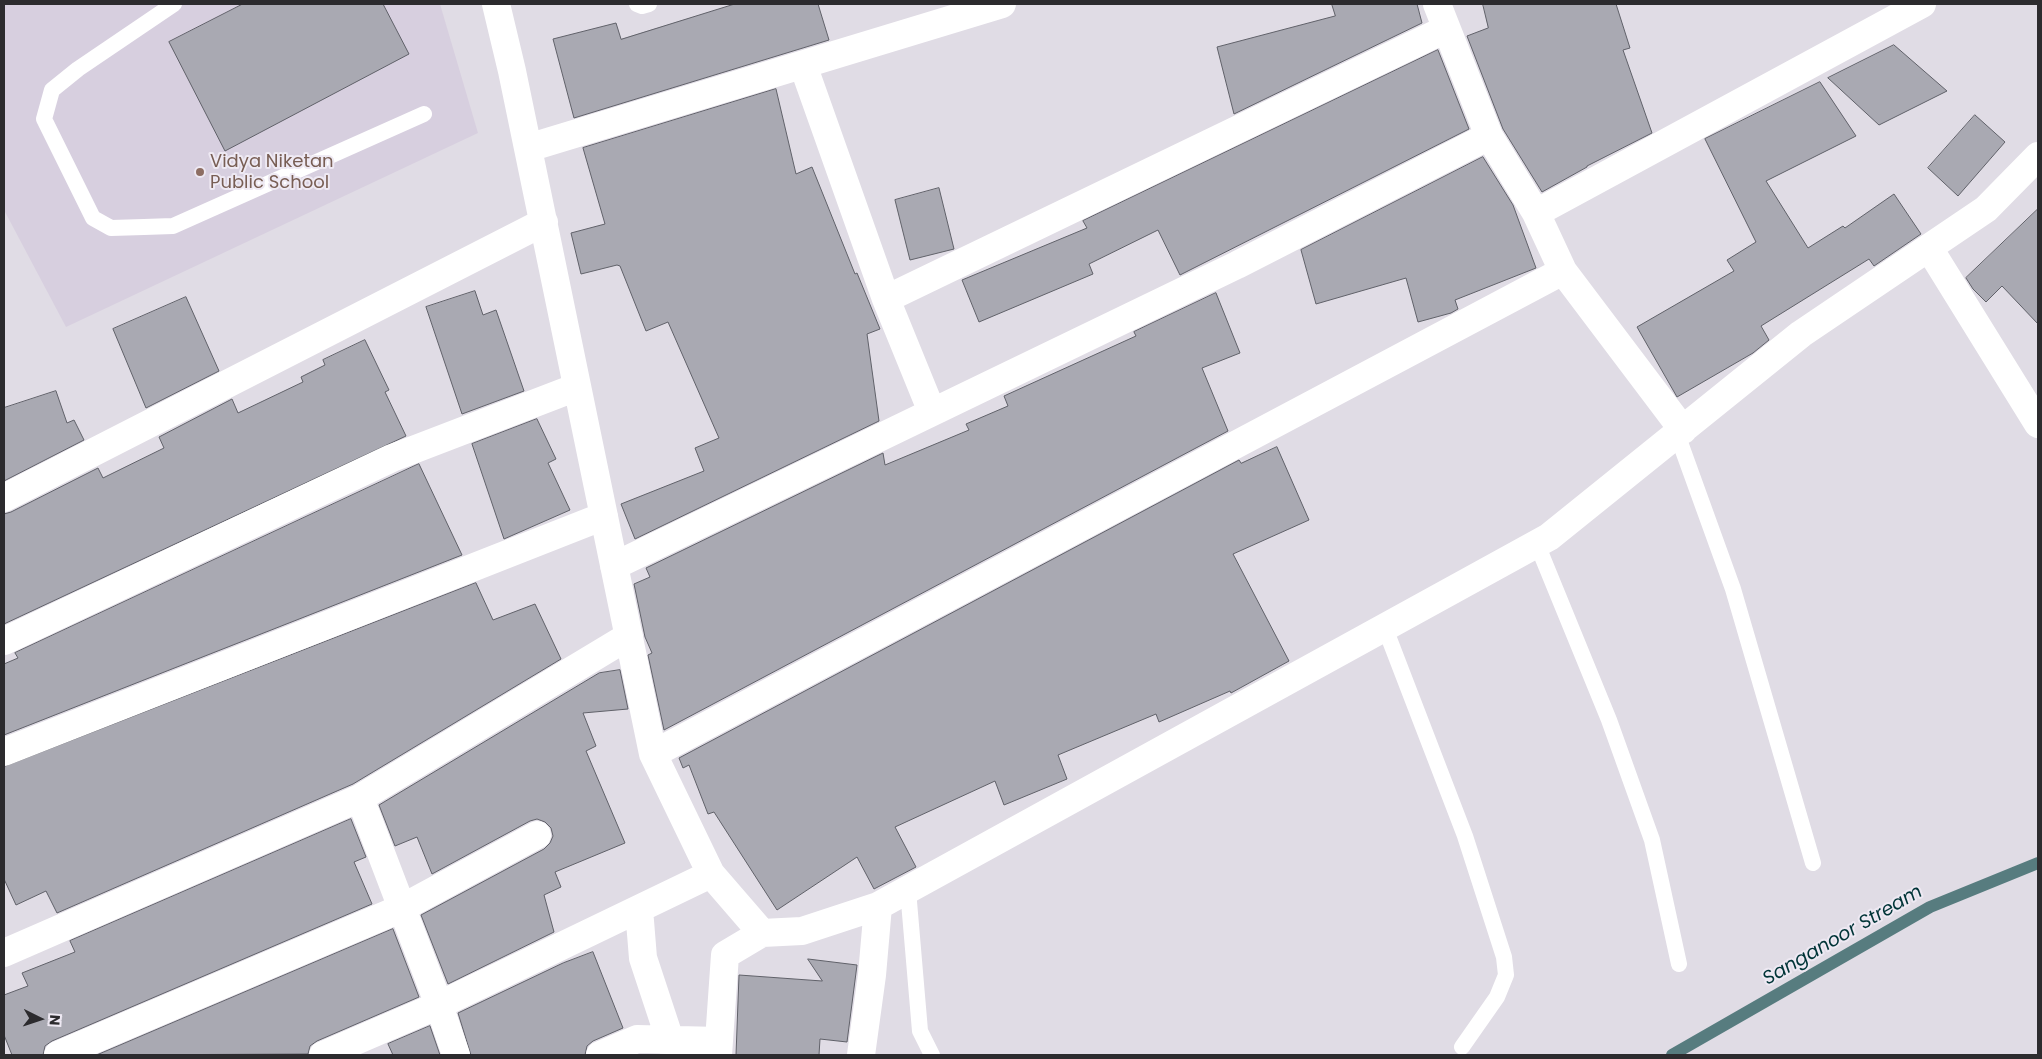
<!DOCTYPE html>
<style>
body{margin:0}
#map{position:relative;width:2042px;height:1059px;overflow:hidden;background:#e0dce5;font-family:Poppins,sans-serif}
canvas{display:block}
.frame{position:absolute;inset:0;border:5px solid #2c2b2e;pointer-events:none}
.north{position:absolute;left:15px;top:994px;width:50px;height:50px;-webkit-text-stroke:4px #eee9f3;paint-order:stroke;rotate:94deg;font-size:14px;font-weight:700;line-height:20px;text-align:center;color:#2c2b2e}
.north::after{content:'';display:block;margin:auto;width:18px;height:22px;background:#2c2b2e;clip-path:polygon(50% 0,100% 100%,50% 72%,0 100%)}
</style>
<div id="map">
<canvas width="2042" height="1059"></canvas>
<div class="frame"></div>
<div class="north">N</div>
</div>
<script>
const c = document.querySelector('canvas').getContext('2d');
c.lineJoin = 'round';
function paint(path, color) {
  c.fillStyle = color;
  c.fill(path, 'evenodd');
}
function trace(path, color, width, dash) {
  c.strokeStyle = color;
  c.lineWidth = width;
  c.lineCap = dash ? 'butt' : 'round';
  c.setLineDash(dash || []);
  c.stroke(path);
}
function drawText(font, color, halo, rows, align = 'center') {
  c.font = font + ' Poppins,sans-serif';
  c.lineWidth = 4;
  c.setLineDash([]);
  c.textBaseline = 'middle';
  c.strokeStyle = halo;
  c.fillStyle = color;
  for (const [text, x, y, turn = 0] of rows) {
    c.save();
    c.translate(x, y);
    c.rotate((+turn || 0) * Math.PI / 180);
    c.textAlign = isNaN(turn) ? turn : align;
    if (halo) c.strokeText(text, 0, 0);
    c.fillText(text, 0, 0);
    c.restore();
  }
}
paint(new Path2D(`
 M4,4H440L478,133L66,327L4,210Z`), '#d7cfdf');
trace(new Path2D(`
 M1672,1055L1930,907L2038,863`), '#577c7f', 12);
const building = new Path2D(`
 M243,4H383L409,54L225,151L169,42Z
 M735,4H818L829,40L574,118L553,39L616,23L621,39Z
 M1332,4H1417L1422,23L1234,114L1217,47L1335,16Z
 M1483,4H1616L1630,48L1623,50L1652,133L1587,166V167L1542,192L1503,129L1467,36L1488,28Z
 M1894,45L1947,91L1879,125L1828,78Z
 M1438,50L1469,129L1180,275L1158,230L1089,264L1093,274L979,322L962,280L1087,228L1083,221Z
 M1820,82L1856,136L1766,181L1808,248L1843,226L1845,228L1894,194L1921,234L1874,266L1869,259L1761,326L1769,340L1753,353L1677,397L1637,327L1734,271L1727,260L1756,242L1705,139Z
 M776,89L796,174L812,167L855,274L857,273L880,329L867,334L879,421L635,539L621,504L704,471L695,448L719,438L668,322L646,331L620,266L617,265L581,274L571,233L605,224L583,148Z
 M1975,115L2005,142L1958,196L1928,168Z
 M1483,157L1513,205L1536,268L1455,300L1458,309L1451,313L1418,322L1406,278L1316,304L1301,250Z
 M939,188L954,249L910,260L895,200Z
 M2038,209V324L2002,286L1986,302L1973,289L1966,278Z
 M475,291L483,315L496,310L524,391L462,414L426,307Z
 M1216,293L1240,353L1202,368L1228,431L664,730L648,655L652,653L645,637L634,584L650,577L646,568L883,453L885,465L969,430L966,424L1008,406L1004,396L1136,336L1134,332Z
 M186,297L219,371L146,408L113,329Z
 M365,340L389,390L385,392L406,436L4,624V514L11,512L98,468L103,478L164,448L159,437L232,399L238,413L303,382L301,377L325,365L323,360Z
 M56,391L67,423L74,420L84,440L4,481V408Z
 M537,419L556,459L548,463L570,510L504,539L472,444Z
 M1277,447L1309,520L1233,554L1289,661L1231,693L1230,691L1159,722L1156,714L1058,755L1067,779L1004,805L995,781L895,827L916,867L874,889L857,857L777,910L714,812L708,814L689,765L683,768L679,758L1239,460L1241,463Z
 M419,464L462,555L4,735V664L18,658L15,653Z
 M476,583L493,620L535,604L561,659L353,784L57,913L46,891L16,905L4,879V767Z
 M620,670L628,709L583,713L596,746L586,751L625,843L555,872L561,887L544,895L554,932L448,984L421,915L544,849L550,843L553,836L551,828L545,822L537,819L530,821L432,874L417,837L395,846L379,805L599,673Z
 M351,819L366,857L354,862L372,904L52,1041L45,1046L43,1055H12L4,1035V995L28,986L22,973L75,952L70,941Z
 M393,929L419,997L317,1041L310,1046L308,1054L97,1055Z
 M593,952L623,1028L593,1041L587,1046L585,1055H471L458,1013L563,963Z
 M808,959L857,965L847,1042L820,1039L819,1055H736L739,975L822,981Z
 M430,1026L440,1055H393L388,1044Z`);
paint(building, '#a9a9b2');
trace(building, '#606169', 1);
trace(new Path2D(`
 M174,4L78,69L52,90L44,119L93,218L111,228L144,227L173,226L424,114
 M637,4L642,6L649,4
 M1677,434L1733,589L1813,863
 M1537,544L1609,720L1652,840L1679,964
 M1385,628L1465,836L1504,957L1506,975L1497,997L1462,1047
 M908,890L920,1031L932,1055`), '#fff', 16);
trace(new Path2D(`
 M496,4L512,71L653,754L711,874L762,933L802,931L878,906
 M1437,4L1489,136L1536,213
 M803,65L886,299L1446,29
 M528,148L1002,4
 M1929,248L2038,424
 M886,299L932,412
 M1683,430L1563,271L1536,213L1922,4
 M4,498L544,222
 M614,566L1237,265L1489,136
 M4,641L392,458L577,387
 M4,752L604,516
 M653,754L1563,271
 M360,798L439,1005L456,1055
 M639,909L643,958L675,1055
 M4,953L360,798L629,636
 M58,1055L400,909L537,835
 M323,1055L439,1005L711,874
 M600,1055L637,1039L719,1041
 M718,1055L725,955L762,933
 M861,1055L872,975L878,906L1549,537L1801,334L1986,209L2038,156`), '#fff', 28);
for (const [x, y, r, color] of [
 [200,172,5,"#8d6e63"]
]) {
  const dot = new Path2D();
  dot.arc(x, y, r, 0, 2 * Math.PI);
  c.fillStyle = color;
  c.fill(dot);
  trace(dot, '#eee9f3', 2);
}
drawText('18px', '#785e54', '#eee9f3', [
 ["Vidya Niketan",210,162],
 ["Public School",210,183]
], 'left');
drawText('italic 19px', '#003437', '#eee9f3', [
 ["Sanganoor Stream",1843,936,-30]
]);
</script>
